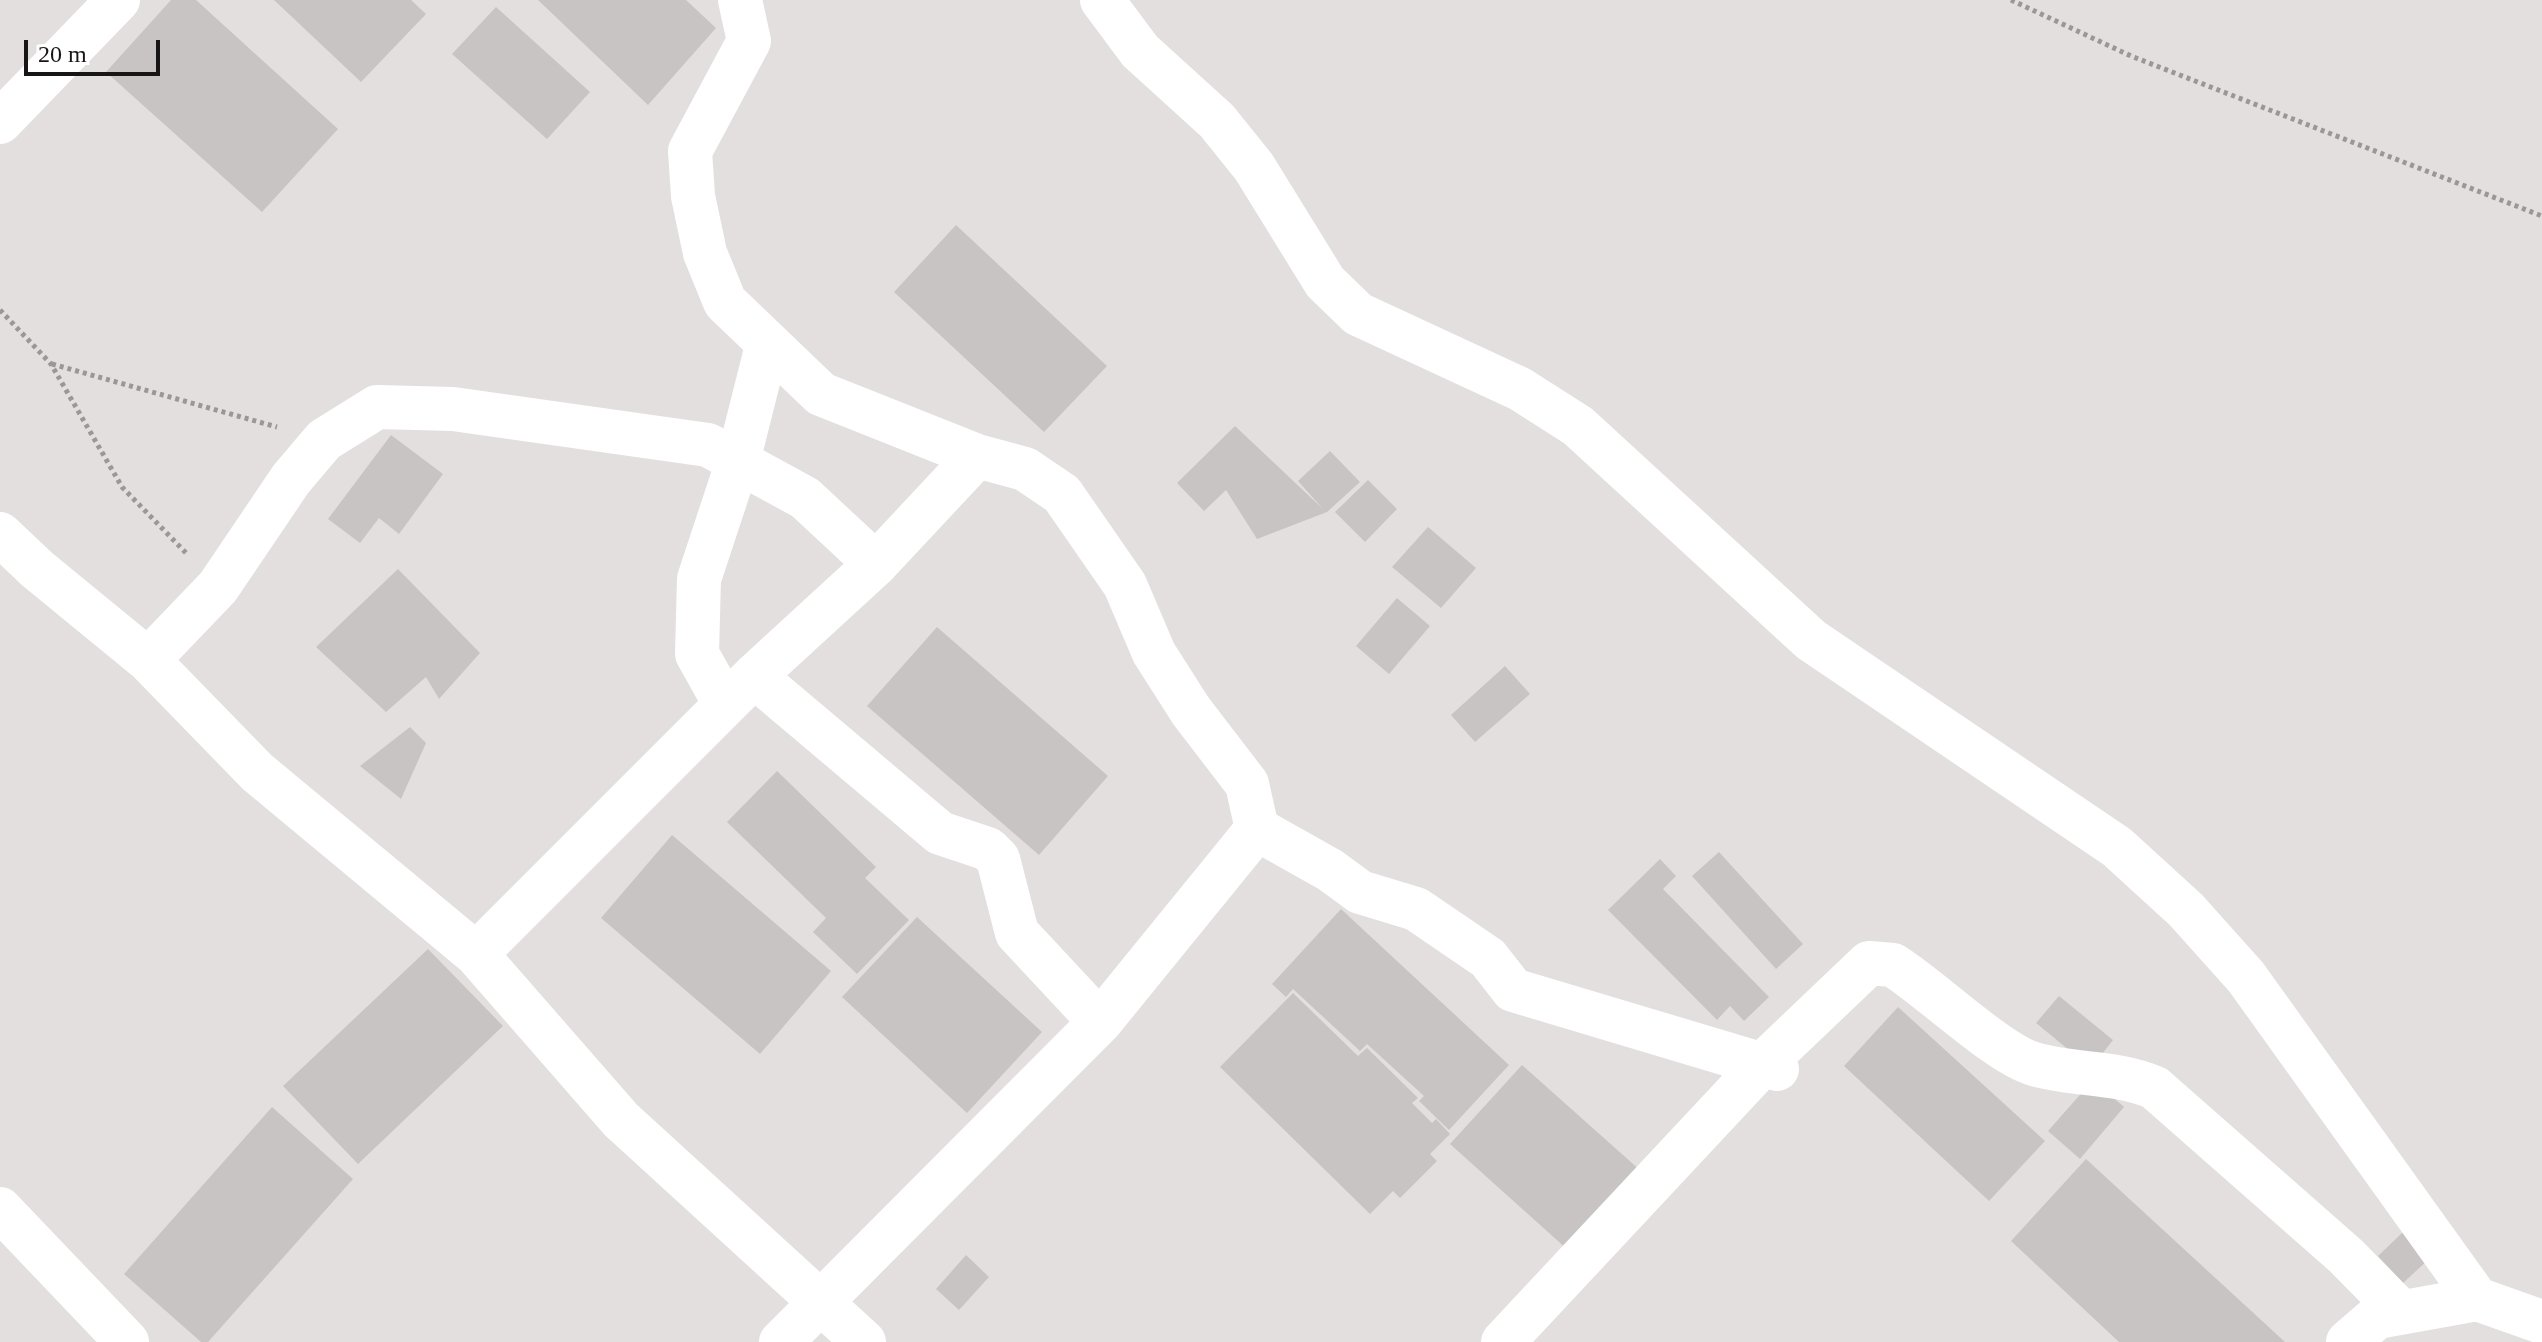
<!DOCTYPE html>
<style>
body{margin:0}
#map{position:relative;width:2542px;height:1342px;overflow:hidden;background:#e3dfde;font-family:"Times New Roman",serif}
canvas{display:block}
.scale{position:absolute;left:24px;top:40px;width:136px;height:36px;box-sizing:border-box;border:4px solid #171515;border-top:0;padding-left:10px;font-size:24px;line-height:28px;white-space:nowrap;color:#171515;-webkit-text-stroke:6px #fff;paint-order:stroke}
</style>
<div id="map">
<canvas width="2542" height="1342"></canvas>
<div class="scale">20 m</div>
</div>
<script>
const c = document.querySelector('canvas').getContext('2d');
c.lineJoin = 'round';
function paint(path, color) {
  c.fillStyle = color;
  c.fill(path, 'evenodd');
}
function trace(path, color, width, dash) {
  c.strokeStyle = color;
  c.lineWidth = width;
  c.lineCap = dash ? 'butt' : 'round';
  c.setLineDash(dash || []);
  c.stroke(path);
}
paint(new Path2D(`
 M171,0H196L338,129L262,212L106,72Z
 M274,0H411L426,14L361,82Z
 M538,0H686L716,28L648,105Z
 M496,7L590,92L547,139L452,54Z
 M956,225L1107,366L1044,432L894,292Z
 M1235,426L1323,509L1298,481L1330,451L1360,482L1327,512L1257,539L1226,490L1204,511L1177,483Z
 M391,435L443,474L399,534L379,518L360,543L328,519Z
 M1368,480L1397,509L1365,542L1335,512Z
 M1428,527L1476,568L1441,608L1392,567Z
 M398,569L480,653L439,699L426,677L386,712L316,647Z
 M1397,598L1430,626L1389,674L1356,646Z
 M937,627L1108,776L1039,855L867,706Z
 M1505,666L1530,694L1475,742L1451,715Z
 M410,727L426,743L401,799L360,766Z
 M777,771L876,867L865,878L909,920L857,974L813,932L826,918L727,822Z
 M672,835L831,971L760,1054L601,918Z
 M1719,852L1803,944L1776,969L1692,876Z
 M1660,859L1676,876L1663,889L1769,997L1744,1021L1730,1006L1717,1020L1608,910Z
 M1341,909L1509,1065L1449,1130L1419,1101L1424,1096L1367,1044L1360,1051L1293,989L1286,997L1272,984Z
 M917,917L1042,1032L967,1113L842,997Z
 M428,949L503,1026L358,1164L283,1086Z
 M1293,993L1358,1056L1367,1048L1418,1098L1412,1103L1432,1123L1436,1119L1450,1134L1430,1154L1437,1161L1400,1198L1393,1191L1370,1214L1220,1067Z
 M2059,996L2113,1040L2091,1068L2036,1023Z
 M1898,1007L2045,1141L1989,1201L1844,1066Z
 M1522,1065L1660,1188L1588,1268L1450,1144Z
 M2093,1080L2124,1107L2080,1159L2048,1131Z
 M272,1107L353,1179L208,1342H201L124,1274Z
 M2086,1159L2285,1342H2119L2011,1241Z
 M2403,1232L2429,1259L2403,1283L2378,1256Z
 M966,1255L989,1277L959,1310L936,1289Z`), '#c8c4c3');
trace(new Path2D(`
 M2011,0L2131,56L2542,216
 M0,310L51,364L122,487L187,554
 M52,364L277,427`), '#9a9796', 5, [4, 4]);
trace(new Path2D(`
 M740,0L749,41L690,151L693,196L705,253L725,302L821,394L977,456L1025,469L1062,494L1125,585L1154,653L1191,711L1247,784L1257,829L1330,870L1360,892L1416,909L1488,958L1513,990L1777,1069
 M1102,0L1140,51L1217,121L1254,167L1325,282L1358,314L1520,389L1578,426L1811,640L2117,847L2186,910L2246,977L2477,1299
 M0,122L118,0
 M0,534L37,569L148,660L257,772L476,954L621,1120L864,1342
 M148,660L218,587L291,479L324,440L377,407L453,409L708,445L805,498L876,564
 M754,676L940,833L988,849L998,859L1017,933L1100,1022
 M725,704L697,654L699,579L738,461L767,346
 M476,954L754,676L876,564L977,456
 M0,1209L127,1342
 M781,1342L1100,1022L1257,829
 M1503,1342L1762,1065L1869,963L1893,965C1930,988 1998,1054 2034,1064C2075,1076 2116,1071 2155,1088L2346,1256L2401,1312
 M2348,1342L2377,1317L2477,1299L2542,1322`), '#fff', 44);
</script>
